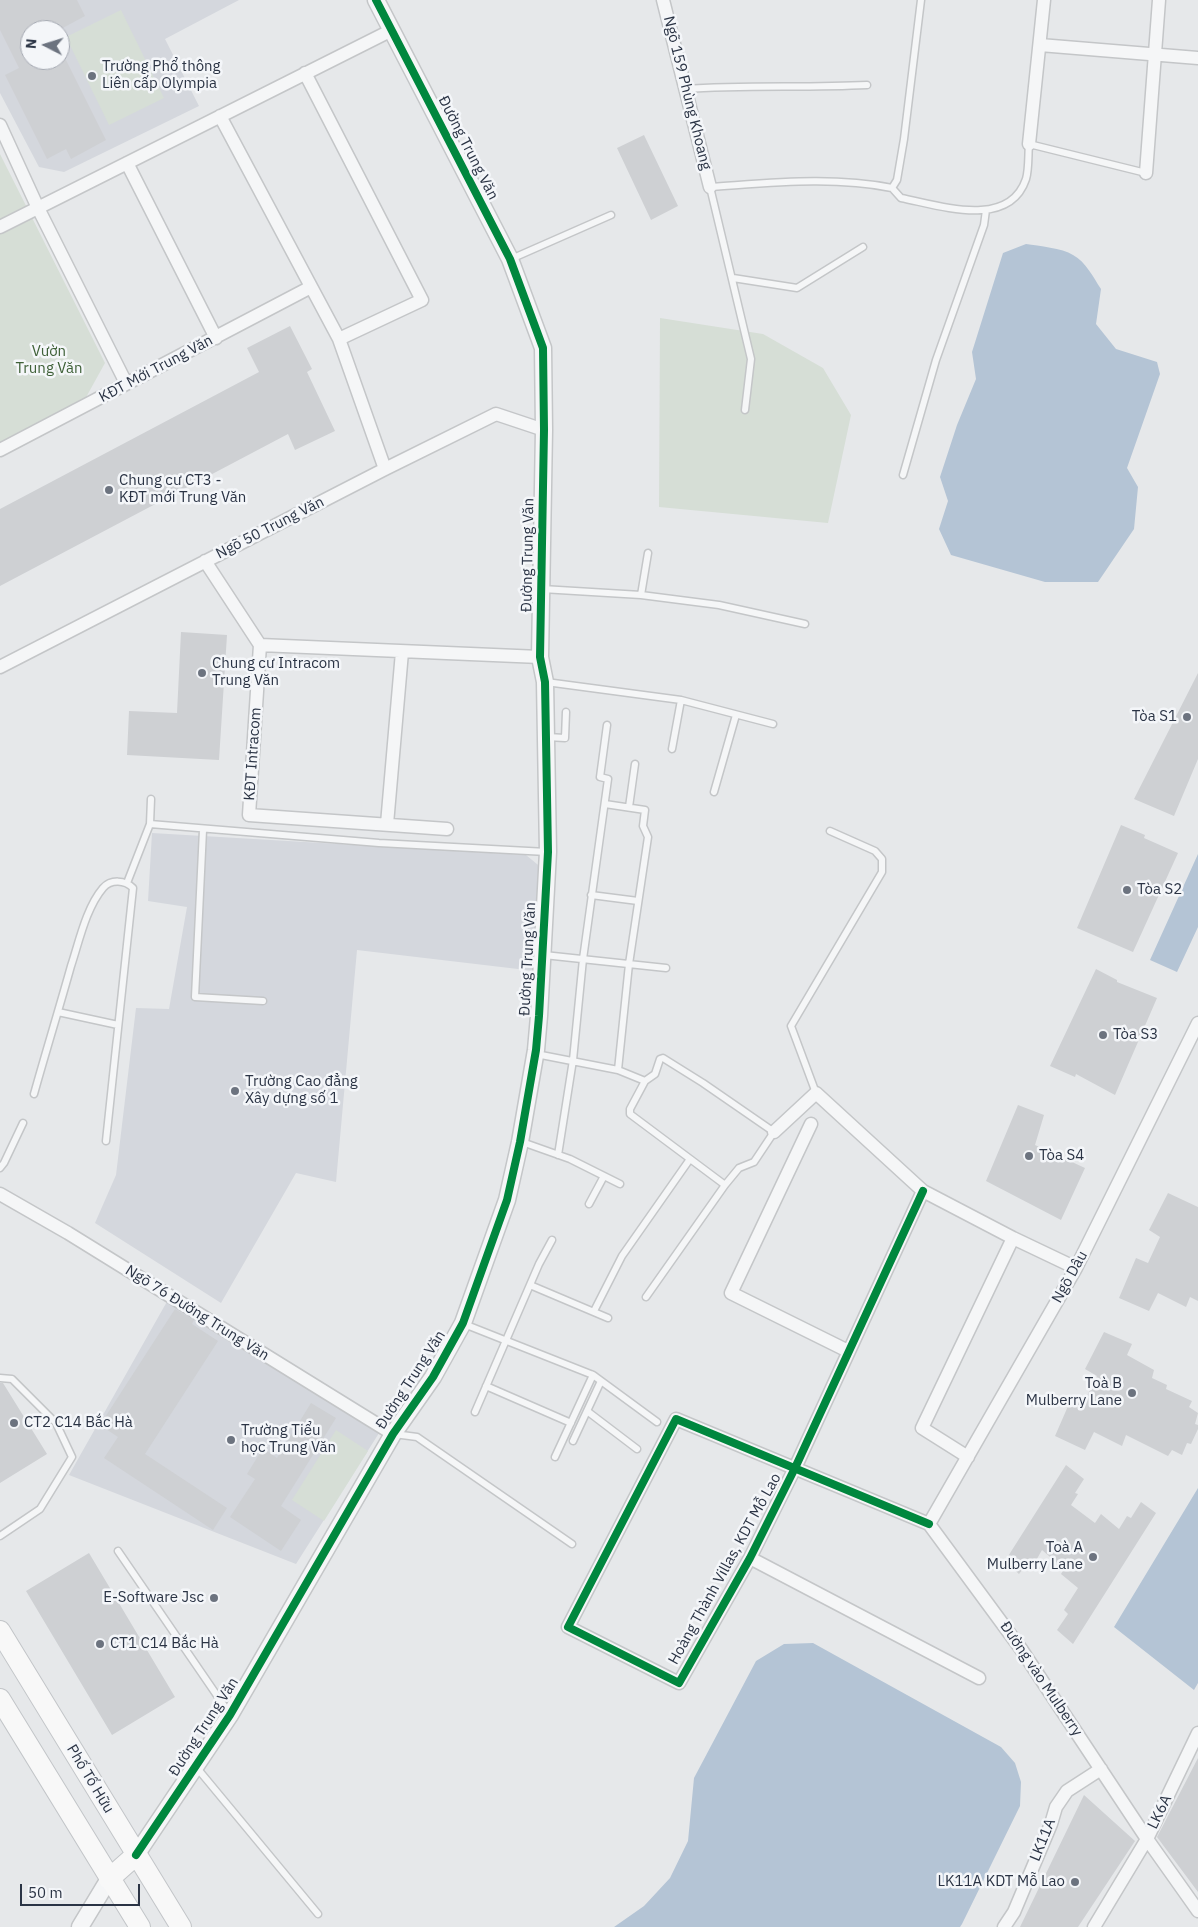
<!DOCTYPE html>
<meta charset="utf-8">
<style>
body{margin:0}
#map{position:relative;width:1198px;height:1927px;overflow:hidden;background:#e6e8ea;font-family:"IBM Plex Sans",sans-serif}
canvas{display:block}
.north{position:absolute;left:20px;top:20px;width:50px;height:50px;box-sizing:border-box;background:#f4f6f9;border:1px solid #a4a8b1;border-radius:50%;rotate:275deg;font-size:14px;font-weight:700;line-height:20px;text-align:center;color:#2b3445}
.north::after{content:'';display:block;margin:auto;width:18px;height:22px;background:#6c737f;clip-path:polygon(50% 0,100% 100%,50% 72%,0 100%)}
.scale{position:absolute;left:20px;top:1884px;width:120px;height:22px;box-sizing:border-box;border:2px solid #2b3445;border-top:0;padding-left:6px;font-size:15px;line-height:18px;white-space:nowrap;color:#2b3445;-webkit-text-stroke:4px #f4f6f9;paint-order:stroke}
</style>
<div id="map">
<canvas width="1198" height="1927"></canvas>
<div class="north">N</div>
<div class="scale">50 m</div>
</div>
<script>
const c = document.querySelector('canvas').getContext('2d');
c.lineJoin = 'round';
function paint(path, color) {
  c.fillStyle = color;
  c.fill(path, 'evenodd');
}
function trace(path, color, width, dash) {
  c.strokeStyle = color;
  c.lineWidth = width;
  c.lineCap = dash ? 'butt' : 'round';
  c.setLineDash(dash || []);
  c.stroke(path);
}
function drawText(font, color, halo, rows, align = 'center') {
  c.font = font + ' "IBM Plex Sans",sans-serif';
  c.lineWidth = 5;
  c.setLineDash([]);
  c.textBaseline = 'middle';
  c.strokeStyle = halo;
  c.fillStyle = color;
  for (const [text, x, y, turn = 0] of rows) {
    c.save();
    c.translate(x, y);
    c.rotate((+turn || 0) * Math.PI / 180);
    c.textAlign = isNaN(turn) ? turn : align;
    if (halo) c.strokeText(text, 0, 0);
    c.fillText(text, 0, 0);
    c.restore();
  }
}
paint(new Path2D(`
 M0,0H239L165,39L199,106L64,172L39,167L0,93ZM30,30H60V60H30Z
 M152,833L526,855L543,869L535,971L357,950L336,1182L296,1173L221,1303L95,1223L116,1175L136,1008L169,1009L187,907L148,901Z
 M169,1298L381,1430L296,1564L69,1475Z`), '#d4d7dd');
paint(new Path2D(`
 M121,10L164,98L109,125L66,37Z
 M0,154L105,363L79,410L0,450Z
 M660,318L763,334L823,368L851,415L828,523L659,507Z
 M336,1430L368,1451L324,1521L292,1500Z`), '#d6ded6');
paint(new Path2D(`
 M1026,244C1039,246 1062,248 1073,255C1086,262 1093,277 1101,289L1096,324L1116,349L1157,362L1160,374L1127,468L1138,487L1134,529L1098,582H1045L951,555L939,529L948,501L940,477L957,425L976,379L972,352L1003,253Z
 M1198,854V927L1177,972L1150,960Z
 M1198,1488V1683L1194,1690L1114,1627Z
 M813,1643L1001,1747L1015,1763L1021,1782L1020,1806L962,1924L960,1927H614L644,1906L670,1878L688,1841L694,1778L756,1661L784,1644Z`), '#b4c4d5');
paint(new Path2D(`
 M0,0H77L85,16L59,30H30V60H66L106,140L71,159L66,149L47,159L5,75L19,68L0,30Z
 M644,135L678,206L651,220L617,148Z
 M290,326L312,369L307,372L335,431L295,450L288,434L0,586V509L259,372L247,348Z
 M181,632L227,635L219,760L127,755L129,711L177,713Z
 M1198,673V759L1174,816L1134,799Z
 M1121,825L1145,835L1144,838L1178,853L1133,952L1077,928Z
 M1096,969L1117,980V982L1157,998L1115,1095L1076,1074L1075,1077L1050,1066Z
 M1018,1105L1044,1115L1035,1145L1085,1168L1061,1220L986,1181Z
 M1168,1193L1198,1207V1301L1190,1297L1186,1307L1158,1293L1149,1311L1119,1298L1136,1258L1148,1263L1160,1237L1149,1230Z
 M175,1309L194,1320L192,1324L218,1341L145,1454L227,1508L213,1530L104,1458L118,1437L100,1425Z
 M1104,1332L1132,1344L1127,1355L1154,1370L1152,1378L1167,1385L1166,1389L1192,1401L1189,1407L1198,1413L1195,1424L1198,1425V1429L1191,1444L1187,1443L1182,1455L1172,1450L1168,1456L1126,1435L1122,1446L1094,1432L1085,1450L1055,1436L1072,1397L1084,1402L1097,1376L1085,1369Z
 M0,1383H3L47,1454L0,1483Z
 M311,1403L336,1418L281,1506L301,1520L281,1551L230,1517L255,1479L247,1474L263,1448L277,1458Z
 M1066,1465L1084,1479L1075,1493L1078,1494L1071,1505L1095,1523L1101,1514L1119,1529L1127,1516L1131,1518L1141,1502L1156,1513L1073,1644L1057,1630L1068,1614L1064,1610L1078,1588L1061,1574L1064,1569L1042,1550L1034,1564L1029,1561L1019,1574L1005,1561Z
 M89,1553L175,1697L112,1735L26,1591Z
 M1198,1758V1892L1157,1837Z
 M1084,1795L1135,1841L1078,1927H1020Z`), '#ced0d3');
const service = new Path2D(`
 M685,89C746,85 807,88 867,85
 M892,188L897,180L904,139L921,0
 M511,259L611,215
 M733,278L797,288L863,247
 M745,410L751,359L710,187C771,183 832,176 892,188L901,198C938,205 1009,230 1026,179C1029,169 1028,155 1029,144L1146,173
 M903,475L936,360L984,225L986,210
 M542,589L641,595L719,605L805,624
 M641,595L648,553
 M546,682L681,700L773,724
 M547,737L565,738L566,712
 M672,749L681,700
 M714,792L736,715
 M605,804L645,810L643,826L648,837L629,964L618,1070
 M629,807L635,764
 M150,824L151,799
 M203,830L195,997L263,1001
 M127,883L150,824L379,843L547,852
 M591,895L638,901
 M544,955L666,968
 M58,1012L118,1025
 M536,1054L618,1070L645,1081L655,1074L660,1059L663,1058L703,1083L774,1132L754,1162L739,1168L725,1185L646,1297
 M645,1081L630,1109V1114L725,1185
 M816,1093L791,1026L882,872V859L875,851L830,831
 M34,1094C46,1051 59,1009 71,966C79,942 86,908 103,888C111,879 125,880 133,888L106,1141
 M522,1142L570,1159L620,1184
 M558,1155L573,1060L583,959L608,779L600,777L607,725
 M0,1168L4,1163L23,1123
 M589,1204L604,1176
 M530,1285L608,1318
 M594,1311L622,1256L690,1159
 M464,1324L593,1375L555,1457
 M593,1375L657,1422
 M0,1378L12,1379L56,1423L72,1457L40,1509L0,1536
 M486,1386L571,1423
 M587,1411L637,1449
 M475,1412L539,1264L552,1240
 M394,1434L417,1437L572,1544
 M573,1441L601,1381
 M118,1551L229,1713
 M197,1768L318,1914`);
const minor = new Path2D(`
 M663,0L710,187
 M1040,45L1198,58
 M305,73L422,300L339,339
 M220,116L339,339L385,469
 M0,125L38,208L126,383
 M1029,144L1044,0
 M127,163L216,338
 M1146,173L1159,0
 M0,227L392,30
 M0,450L311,287
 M205,561L260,645L249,815L447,829
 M260,645L540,657
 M0,667L385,469L496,414L544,430
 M387,824L402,652
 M811,1124L731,1293L848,1351
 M774,1132L816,1093L923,1191L1013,1238L1076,1268
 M923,1191L795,1468L750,1558L679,1683L568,1627L676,1419L929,1524
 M0,1194L68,1233L393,1434
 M968,1457L922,1428L1013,1238
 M929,1524L1076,1268L1198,1023
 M929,1524L1021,1649L1147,1839L1198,1911
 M750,1558L979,1678
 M1004,1927L1014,1912L1051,1824L1056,1807L1067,1791L1101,1769
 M1094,1927L1147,1839L1198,1733`);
const tertiary = new Path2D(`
 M136,1855L230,1715L393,1434L433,1377L463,1323L507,1200L520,1142L536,1050L539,1016L548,852L545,682L540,657L544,430L543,348L510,259L376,0
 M80,1927L109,1879`);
const primary = new Path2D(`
 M0,1631L181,1927
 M0,1699L140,1927
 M109,1879L136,1855`);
trace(service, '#c4c6c8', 9);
trace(minor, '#c4c6c8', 15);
trace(tertiary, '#c4c6c8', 19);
trace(primary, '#c2c5c8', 22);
trace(service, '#f5f6f7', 6);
trace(minor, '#f5f6f7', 12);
trace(tertiary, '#f5f6f7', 16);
trace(primary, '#f8f8f8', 20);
trace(new Path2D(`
 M923,1191L795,1468L750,1558L679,1683L568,1627L676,1419L929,1524
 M136,1855L230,1715L393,1434L433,1377L463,1323L507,1200L520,1142L536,1050L539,1016L548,852L545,682L540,657L544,430L543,348L510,259L376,0`), '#00873e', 8);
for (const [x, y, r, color] of [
 [92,76,5,"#6c737f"],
 [109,490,5,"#6c737f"],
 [202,673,5,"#6c737f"],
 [1187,717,5,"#6c737f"],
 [1127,890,5,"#6c737f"],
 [1103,1035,5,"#6c737f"],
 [235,1091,5,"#6c737f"],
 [1029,1156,5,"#6c737f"],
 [1132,1393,5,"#6c737f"],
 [14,1423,5,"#6c737f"],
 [231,1440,5,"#6c737f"],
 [1093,1557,5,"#6c737f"],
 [214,1598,5,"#6c737f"],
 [100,1644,5,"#6c737f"],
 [1075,1882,5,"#6c737f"]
]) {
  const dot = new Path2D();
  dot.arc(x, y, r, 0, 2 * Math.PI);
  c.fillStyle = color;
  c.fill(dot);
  trace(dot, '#f4f6f9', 2);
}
drawText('15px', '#2b3445', '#f4f6f9', [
 ["Trường Phổ thông",102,67],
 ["Liên cấp Olympia",102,84],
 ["Chung cư CT3 -",119,481],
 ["KĐT mới Trung Văn",119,498],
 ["Chung cư Intracom",212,664],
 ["Trung Văn",212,681],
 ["Tòa S1",1177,717,"right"],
 ["Tòa S2",1137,890],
 ["Tòa S3",1113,1035],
 ["Trường Cao đẳng",245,1082],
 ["Xây dựng số 1",245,1099],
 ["Tòa S4",1039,1156],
 ["Toà B",1122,1384,"right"],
 ["Mulberry Lane",1122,1401,"right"],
 ["CT2 C14 Bắc Hà",24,1423],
 ["Trường Tiểu",241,1431],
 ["học Trung Văn",241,1448],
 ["Toà A",1083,1548,"right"],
 ["Mulberry Lane",1083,1565,"right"],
 ["E-Software Jsc",204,1598,"right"],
 ["CT1 C14 Bắc Hà",110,1644],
 ["LK11A KDT Mỗ Lao",1065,1882,"right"]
], 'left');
drawText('15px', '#2b3445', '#f4f6f9', [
 ["Ngõ 159 Phùng Khoang",687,93,76],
 ["Đường Trung Văn",468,148,63],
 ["KĐT Mới Trung Văn",156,369,-28],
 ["Ngõ 50 Trung Văn",270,528,-27],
 ["Đường Trung Văn",528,555,-89],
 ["KĐT Intracom",253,754,-86],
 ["Đường Trung Văn",528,959,-87],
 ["Ngõ Dâu",1070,1277,-61],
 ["Ngõ 76 Đường Trung Văn",197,1313,32],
 ["Đường Trung Văn",411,1380,-57],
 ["Hoàng Thành Villas, KDT Mỗ Lao",725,1569,-61],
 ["Đường vào Mulberry",1041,1679,56],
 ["Đường Trung Văn",204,1727,-57],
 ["Phố Tố Hữu",90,1779,59],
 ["LK6A",1160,1812,-64],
 ["LK11A",1043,1840,-68]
]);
drawText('15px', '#3f6138', '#f4f6f9', [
 ["Vườn",49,352],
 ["Trung Văn",49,369]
]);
</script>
